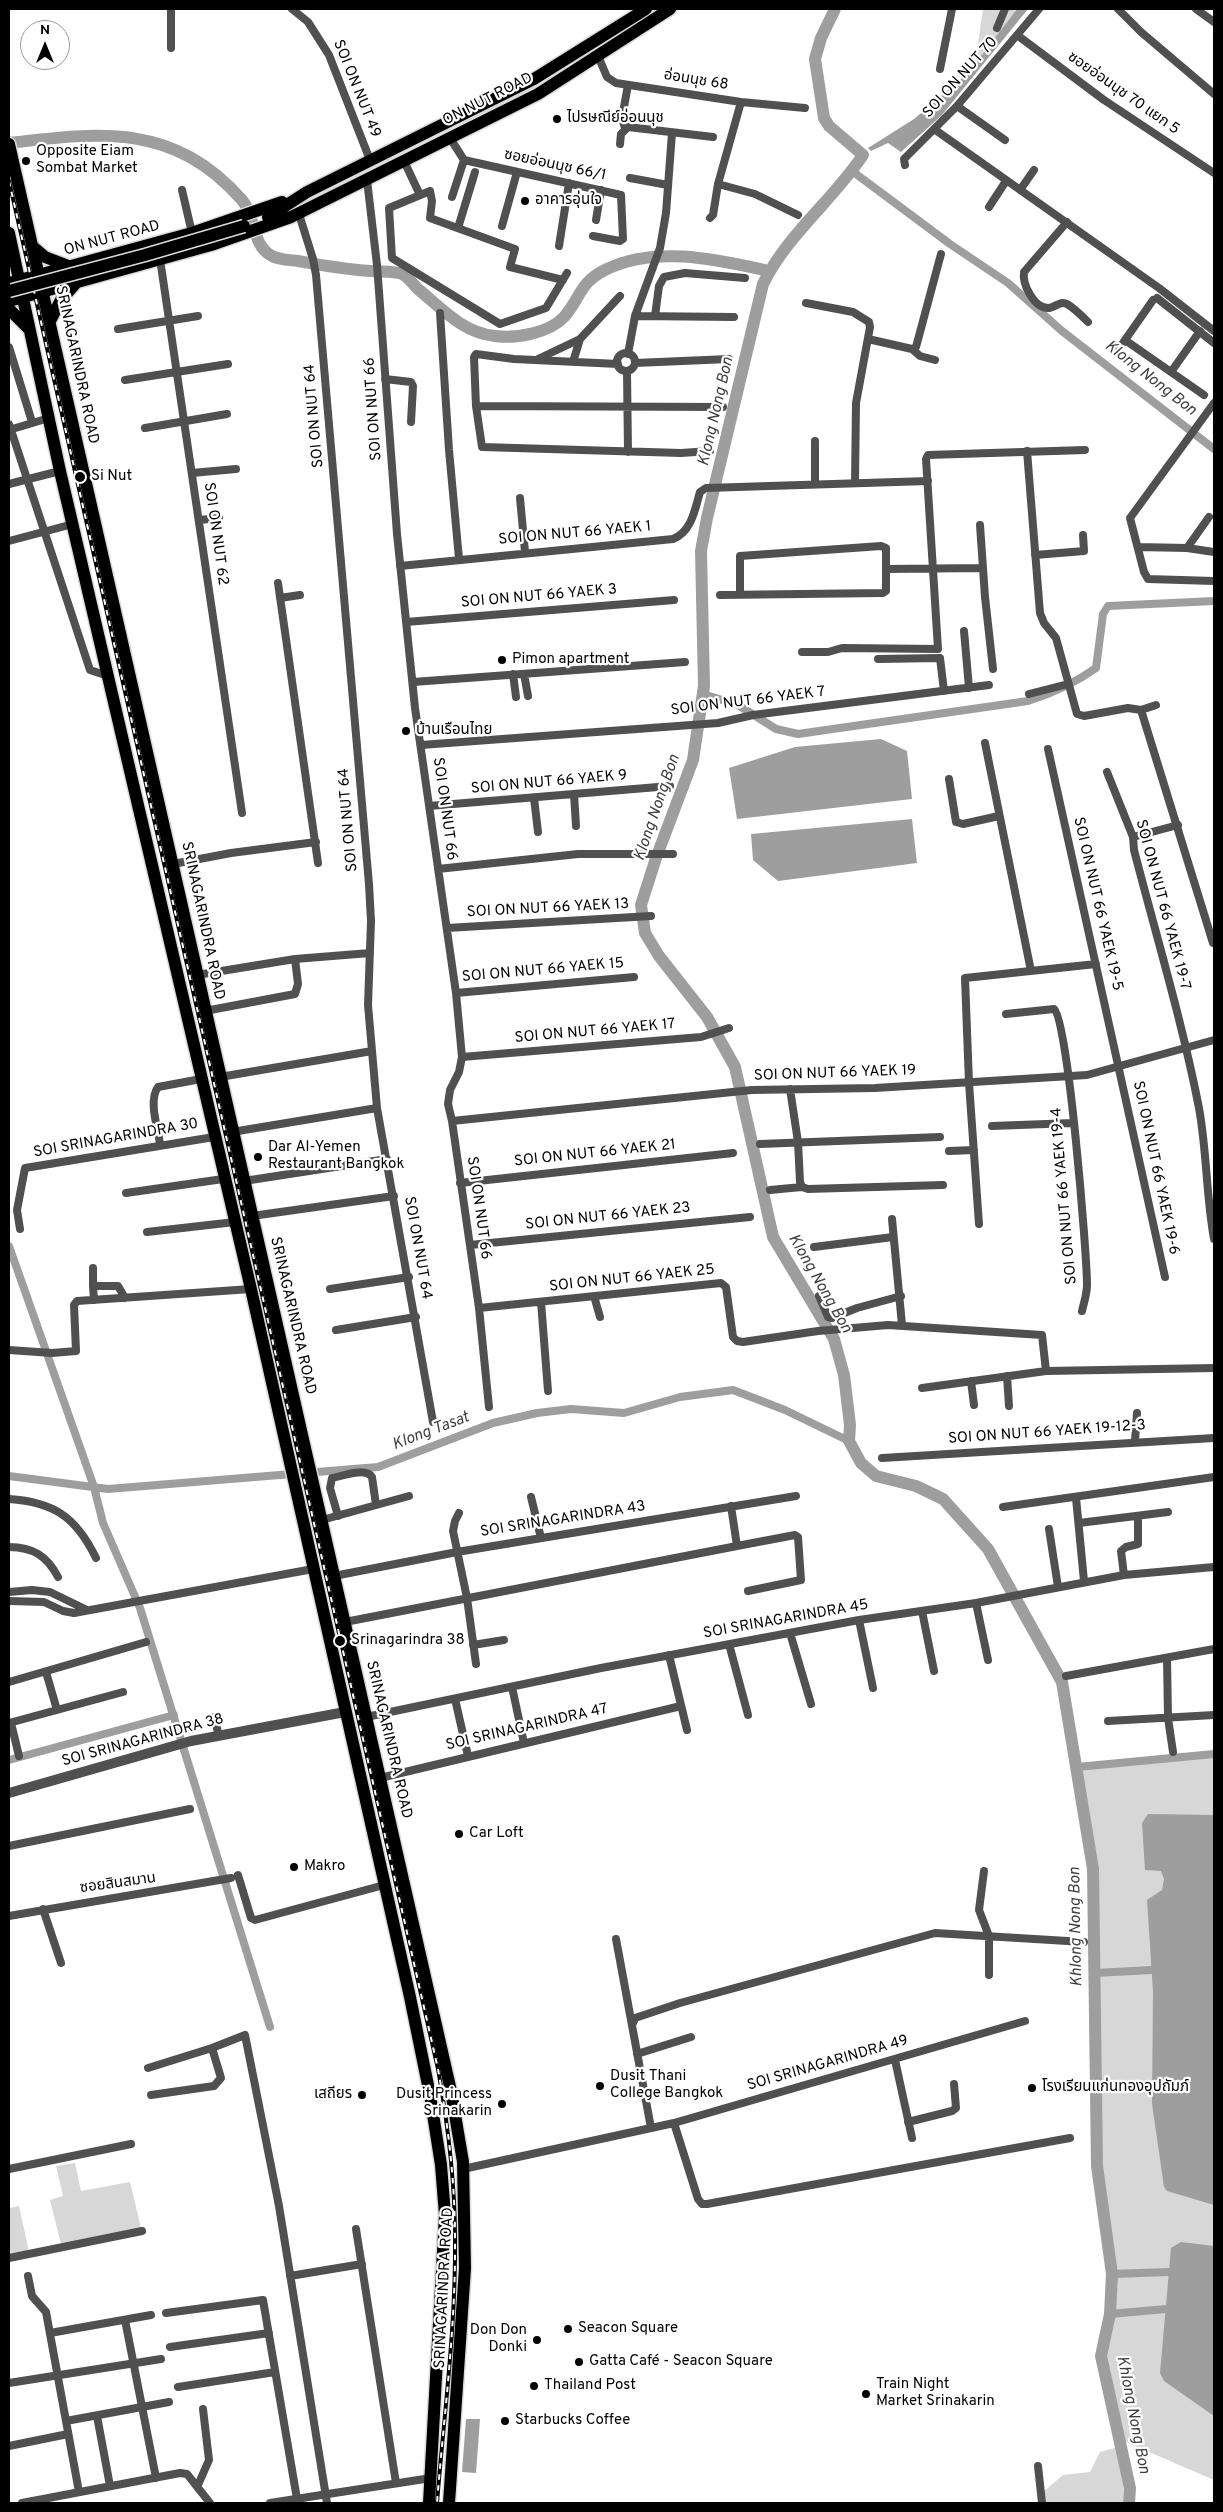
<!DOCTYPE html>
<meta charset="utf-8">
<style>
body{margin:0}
#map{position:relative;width:1223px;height:2512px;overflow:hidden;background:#fff;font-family:Overpass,sans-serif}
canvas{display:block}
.frame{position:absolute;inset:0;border:10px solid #000;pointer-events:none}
.north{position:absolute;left:20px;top:20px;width:50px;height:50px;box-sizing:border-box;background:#fff;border:1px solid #999;border-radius:50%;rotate:0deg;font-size:14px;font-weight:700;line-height:20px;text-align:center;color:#000}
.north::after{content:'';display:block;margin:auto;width:18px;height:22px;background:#000;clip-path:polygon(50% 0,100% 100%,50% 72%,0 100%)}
</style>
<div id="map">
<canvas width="1223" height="2512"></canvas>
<div class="frame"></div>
<div class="north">N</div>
</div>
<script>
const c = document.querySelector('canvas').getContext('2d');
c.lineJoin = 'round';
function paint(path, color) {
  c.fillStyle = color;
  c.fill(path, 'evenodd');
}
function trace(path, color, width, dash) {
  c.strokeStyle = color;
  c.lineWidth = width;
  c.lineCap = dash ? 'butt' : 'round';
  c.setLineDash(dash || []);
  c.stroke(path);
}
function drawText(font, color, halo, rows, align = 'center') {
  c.font = font + ' Overpass,"Noto Sans Thai",sans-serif';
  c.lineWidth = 4.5;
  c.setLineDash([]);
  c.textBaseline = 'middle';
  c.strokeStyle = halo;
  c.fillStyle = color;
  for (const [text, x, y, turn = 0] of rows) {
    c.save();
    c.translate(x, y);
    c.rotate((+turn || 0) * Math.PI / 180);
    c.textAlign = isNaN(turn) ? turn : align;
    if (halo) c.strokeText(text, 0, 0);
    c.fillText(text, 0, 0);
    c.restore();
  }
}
paint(new Path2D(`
 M656,9H660L538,86L502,106L420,142L392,159L305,202L304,200L530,89Z
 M983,9H1017L975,64Z
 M1214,1754V2480L1119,2439L1101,2356L1110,2314L1112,2274L1097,2166L1093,1869L1077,1767Z
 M75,2163L81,2191L130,2182L141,2228L61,2244L50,2200L63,2196L56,2166Z
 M19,2206L29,2252L9,2256V2208Z
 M1118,2447L1124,2484L1123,2503H1044L1043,2492L1063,2475L1090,2472L1100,2452Z`), '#d7d7d7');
paint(new Path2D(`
 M1017,9H1028L942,115L901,152L888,143L871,151L868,148L914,119L968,73Z
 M881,739L907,751L912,799L737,819L729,768L795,747Z
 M912,819L917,863L778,881L753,860L751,834Z
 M1148,1814L1214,1815V2205L1167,2191L1164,2187L1152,2104L1153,1992L1147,1900L1162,1890L1164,1879L1161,1871L1145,1870L1142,1823Z
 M1181,2242L1214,2246V2416L1164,2381L1160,2373L1171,2248Z
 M466,2419H480L476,2473L462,2472Z`), '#9e9e9e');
trace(new Path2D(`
 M852,171L950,244L1008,283L1062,331L1214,449
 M703,694L738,705L776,729L798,734L1028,701C1053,693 1075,683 1096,668L1103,614L1108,606L1214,601
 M9,1246L94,1487L103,1523L140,1608L270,2027
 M9,1476L108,1489L378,1467L493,1423L537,1413L571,1409L624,1413L680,1397L733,1390L785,1410L849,1441
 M9,1760L174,1715
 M1077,1767L1214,1754
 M1095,1973L1152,1970
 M1112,2274L1169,2272
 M1110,2314L1166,2309`), '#9e9e9e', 8);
trace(new Path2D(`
 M835,9L821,38L815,59L824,118L829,126L863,155C833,200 787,235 763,284L707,518L701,551L704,686L693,760L656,858L641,905L645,933L659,956L707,1017L735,1067L773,1237L834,1339L844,1375L850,1425L849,1441L861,1463L876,1476L916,1486L943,1499L988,1549L1062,1682L1093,1869L1097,2166L1112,2274L1110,2314L1101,2356L1130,2488L1129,2503
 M9,143C102,132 174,123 242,200C256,216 251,245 272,256C279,260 291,260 298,261C322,265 347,270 372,271C380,272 394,271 402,274C408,277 413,284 418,289C441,308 463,333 495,336C516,339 549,333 564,317C581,298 579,282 607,269C657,245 718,260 769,271`), '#9e9e9e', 12);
const primary = new Path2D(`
 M9,144L451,2091L463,2162L465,2268L449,2503
 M268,217L307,192L534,79L646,9
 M9,233L60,471L251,1289L410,1997L430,2095L441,2165L445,2215L429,2503
 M32,246L45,257L71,267
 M9,283L192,233L282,202
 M9,301L211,245L291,217L538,94L670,9
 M9,309L28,328
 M50,321L61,300L75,284`);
trace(primary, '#dbdbdb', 15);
trace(new Path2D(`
 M171,9V48
 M292,9L308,22L329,55L370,160
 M1118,9L1141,32L1214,94
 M1196,9L1214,22
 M997,28L1005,9
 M1017,35L1104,100L1214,173
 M598,56L607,77L616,83L741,102L805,108
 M940,69L952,9
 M957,106L1005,140
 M625,128L622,118L628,85
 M934,129L1159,288L1214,331
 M450,138L464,160L621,195L623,239L620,241L593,236
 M620,144L621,134L628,127L713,137
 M404,161L420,195
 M905,165L904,159L957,106L1039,9
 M630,178L668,185
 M367,180L377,265L397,534L415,708L456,993L462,1057L459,1072L450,1090L448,1104L452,1121L479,1308L489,1407
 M718,184L755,194L798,215
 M182,190L192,233
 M1020,190L1034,170
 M452,197L464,160
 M989,207L1006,181
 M299,214L313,259L316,275L369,884L371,921L368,1005L377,1108L433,1422
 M710,218L713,215L718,184L741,102
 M596,220L601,190
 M1067,222L1024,272C1022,284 1034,308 1048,308C1055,308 1060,300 1067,304C1074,308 1082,316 1088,322
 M502,226L517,172
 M458,228L475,172
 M559,246L569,183
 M160,259L242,813
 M563,280L510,267L515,249L430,218L432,201L430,191L389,208L392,258L500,324L546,308L567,273
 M1157,298L1214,343
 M806,303L853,312L869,322L870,327L856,403L855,483
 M440,313L449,450L459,559
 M635,316L734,317
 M655,316L659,286L664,277L685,273L745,278
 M118,329L198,316
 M868,339L912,349L916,347L941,254
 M1125,340L1204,395
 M9,347L32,422
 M912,349L920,356L935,360
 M1118,350L1153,300
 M617 362a9 9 0 1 1 18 0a9 9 0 1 1-18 0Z
 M628,354L635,316L660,248L666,213L672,133
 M538,359L580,339
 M573,362L580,339L620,296
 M635,363L729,359
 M618,364L514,359L476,354L474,357L476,406L482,447L681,453L710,451
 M627,371L628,452
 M1171,372L1200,331
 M385,379L411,382L413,386L411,422
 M125,380L228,364
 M1214,403L1130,518L1144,572L1148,579L1214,581
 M476,406L723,407
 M9,424L90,670L108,676
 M145,428L227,414
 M9,430L49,418
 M1027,451L1040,613L1044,623L1056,638L1077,714L1084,716L1128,708L1141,710L1156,705
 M192,473L236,469
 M9,484L60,471
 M815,484V441
 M520,498L525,552
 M199,520L219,518
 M980,525L985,597L993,669
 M9,541L73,524
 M1138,547L1187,548L1209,517
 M1187,548L1214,552
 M1035,555L1084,551L1083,535
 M400,566L673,539C692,531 695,509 700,492L706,488L928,481
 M886,569L983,568
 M278,583L318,863
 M720,595L883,593L886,591V548L881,546L740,556V593
 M280,598L300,595
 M406,622L674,600
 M964,631L969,688
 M802,652H828L842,648L938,649L926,459L928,455L1085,450
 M878,659L940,658L944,691
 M513,674L516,697
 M524,674L528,696
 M413,682L685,662
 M1029,694L1068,684
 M1141,710L1213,943
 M985,743L1031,971
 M421,745L718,723L753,715L989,685
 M1048,749L1165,1277
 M1107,772L1133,837L1134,850C1156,935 1182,1021 1199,1108C1207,1152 1206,1195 1214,1239
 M949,779L956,822L963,824L999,816
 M574,794L576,826
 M534,798L538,832
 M429,806L670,786
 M1133,837L1178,825
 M173,864L231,853L316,842
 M438,869L578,854H673
 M447,928L651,916
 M197,975L295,959L370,953
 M456,993L634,977
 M205,1011L295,994L298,984L295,959
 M1006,1014L1054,1009C1068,1019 1087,1254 1087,1285C1087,1294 1084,1302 1082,1311
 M462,1057L701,1037L729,1028
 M220,1077L372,1051
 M790,1089L798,1142L800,1182L802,1187L808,1189L943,1185
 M452,1121L752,1090L875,1088L1087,1075L1214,1040
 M992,1126L1073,1123
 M232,1132L377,1108
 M160,1144C158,1128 148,1101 158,1087L201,1079
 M760,1144L940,1137
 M949,1151L974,1150
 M244,1181L387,1159
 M460,1183L733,1153
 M770,1190L802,1187
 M126,1193L223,1179
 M252,1216L394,1196
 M892,1219L902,1325
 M979,1224L969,1083L965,978L1096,964
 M20,1229L17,1210L25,1168L214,1137
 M147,1232L235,1222
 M470,1245L750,1217
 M814,1247L893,1237
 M93,1268V1286
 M330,1289L409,1277
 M594,1296L600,1317
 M819,1296L828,1317L832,1318L857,1308L901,1296
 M94,1300L93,1286H118L125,1298
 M541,1302L548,1391
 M479,1308L721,1283L726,1287L733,1337L737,1341L743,1342L818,1331L888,1325L1042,1335L1046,1371L1214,1368
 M336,1330L416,1317
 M9,1350L52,1353L76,1351L74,1305L77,1301L251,1289
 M1007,1376L1009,1406
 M971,1381L974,1405
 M922,1388L1046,1371
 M1135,1441L1137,1413
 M882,1458L1214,1438
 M531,1497L541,1538
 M1076,1498L1084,1581
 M9,1499C54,1502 76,1517 96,1558
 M731,1506L737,1546
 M1003,1507L1214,1477
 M459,1513L455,1521L453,1531L467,1598L476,1664
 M338,1516L330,1488L332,1478C343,1476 365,1467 372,1477L376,1505
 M322,1520L409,1496
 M1079,1523L1168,1512
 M1049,1529L1058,1587
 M9,1547C33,1547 47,1556 58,1577
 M1124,1575L1121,1551L1126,1547L1138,1544V1516
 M334,1576L457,1552L796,1496
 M9,1592L32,1590L50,1592L85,1609
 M9,1601L44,1602L63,1611L74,1613L313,1569
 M976,1603L988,1660
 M922,1611L934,1671
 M859,1620L873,1688
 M345,1622L737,1546L795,1535L798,1537L801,1580L748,1591
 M790,1633L811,1704
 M729,1644L748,1715
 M473,1645L504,1640
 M669,1655L687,1730
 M1167,1658L1168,1718L1173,1752
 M46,1672L57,1710
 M1066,1676L1214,1649
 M9,1682L146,1642
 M512,1687L524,1743
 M455,1699L468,1756
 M214,1717L219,1736
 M366,1717L601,1668L859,1620L976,1603L1124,1575L1214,1567
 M1108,1721L1214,1715
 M9,1723L123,1692
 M11,1723L19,1756
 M380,1778L681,1706
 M9,1846L190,1809
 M984,1871L979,1910L989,1936V1975
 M238,1875L251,1918L255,1920L384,1885
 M43,1909L61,1963
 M9,1916L231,1878
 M616,1939L651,2128
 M633,2023L635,2018L680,2003L935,1933L1084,1942
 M637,2054L691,2037
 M895,2060L912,2138
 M148,2068L212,2048
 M151,2095L214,2086L221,2078L212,2048L245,2035L279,2206L327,2503
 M908,2122L952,2111L956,2108L954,2084
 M674,2123L698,2199L702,2204H707L1070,2138
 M9,2169L131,2144
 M463,2169L674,2123L1025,2021
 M356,2229L396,2483
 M9,2258L142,2231
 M28,2276L32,2296L46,2312L79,2492
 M290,2276L362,2264
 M166,2313L263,2300L297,2499
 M125,2320L156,2478
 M50,2333L151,2315
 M170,2347L269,2333
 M9,2383L161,2359
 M178,2387L275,2372
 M97,2416L110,2486
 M66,2421L169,2402
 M9,2446L68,2434
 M1038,2466L1042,2503
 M198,2485L209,2460L203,2409
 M22,2503L180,2473L187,2474L210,2503
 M270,2503L431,2478`), '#505050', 8);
trace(new Path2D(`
 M9,1793L191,1741L345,1712`), '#505050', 10);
trace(primary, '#000', 12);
const rail = new Path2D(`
 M9,181L438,2069C448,2125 455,2181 455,2238C456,2326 444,2415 437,2503`);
trace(rail, '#000', 4);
trace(rail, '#fff', 2, [5.5]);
const primaryBridge = new Path2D(`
 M9,291L145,255L244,226`);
trace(primaryBridge, '#dbdbdb', 15, []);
trace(primaryBridge, '#000', 12);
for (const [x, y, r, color] of [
 [557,119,5,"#000"],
 [26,161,5,"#000"],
 [525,201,5,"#000"],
 [80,477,6,"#000"],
 [502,660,5,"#000"],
 [406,731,5,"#000"],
 [258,1157,5,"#000"],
 [340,1641,6,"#000"],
 [459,1834,5,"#000"],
 [294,1867,5,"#000"],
 [600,2086,5,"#000"],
 [1032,2088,5,"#000"],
 [362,2095,5,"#000"],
 [502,2104,5,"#000"],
 [568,2329,5,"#000"],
 [537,2340,5,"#000"],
 [579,2362,5,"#000"],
 [534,2386,5,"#000"],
 [866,2394,5,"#000"],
 [505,2421,5,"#000"]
]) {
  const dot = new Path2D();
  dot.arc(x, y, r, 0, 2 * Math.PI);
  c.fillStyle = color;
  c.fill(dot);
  trace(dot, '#fff', 2);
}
drawText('15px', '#000', '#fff', [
 ["SOI ON NUT 70",961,78,-48],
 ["อ่อนนุช 68",696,81,9],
 ["SOI ON NUT 49",356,89,68],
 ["ซอยอ่อนนุช 70 แยก 5",1123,94,35],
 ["ON NUT ROAD",488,100,-27],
 ["ซอยอ่อนนุช 66/1",555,166,12],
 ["ON NUT ROAD",112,239,-15],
 ["SRINAGARINDRA ROAD",76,365,78],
 ["SOI ON NUT 66",374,409,-94],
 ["SOI ON NUT 64",315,416,-95],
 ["SOI ON NUT 62",215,534,82],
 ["SOI ON NUT 66 YAEK 1",575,534,-5],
 ["SOI ON NUT 66 YAEK 3",539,597,-5],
 ["SOI ON NUT 66 YAEK 7",748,702,-7],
 ["SOI ON NUT 66 YAEK 9",549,783,-5],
 ["SOI ON NUT 66",444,809,82],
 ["SOI ON NUT 64",349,820,-95],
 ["SOI ON NUT 66 YAEK 19-5",1097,904,77],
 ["SOI ON NUT 66 YAEK 19-7",1162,905,75],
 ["SOI ON NUT 66 YAEK 13",548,909,-3],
 ["SRINAGARINDRA ROAD",202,921,78],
 ["SOI ON NUT 66 YAEK 15",543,971,-5],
 ["SOI ON NUT 66 YAEK 17",595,1032,-5],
 ["SOI ON NUT 66 YAEK 19",835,1074,-2],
 ["SOI SRINAGARINDRA 30",116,1139,-10],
 ["SOI ON NUT 66 YAEK 21",595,1154,-6],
 ["SOI ON NUT 66 YAEK 19-6",1155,1168,78],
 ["SOI ON NUT 66 YAEK 19-4",1065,1196,-95],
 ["SOI ON NUT 66",478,1208,82],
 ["SOI ON NUT 66 YAEK 23",608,1217,-6],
 ["SOI ON NUT 64",417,1248,80],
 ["SOI ON NUT 66 YAEK 25",632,1279,-6],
 ["SRINAGARINDRA ROAD",292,1316,77],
 ["SOI ON NUT 66 YAEK 19-12-3",1047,1433,-4],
 ["SOI SRINAGARINDRA 43",563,1520,-9],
 ["SOI SRINAGARINDRA 45",786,1620,-10],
 ["SOI SRINAGARINDRA 47",527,1728,-13],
 ["SRINAGARINDRA ROAD",388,1740,77],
 ["SOI SRINAGARINDRA 38",143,1741,-15],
 ["ซอยสินสมาน",118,1884,-8],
 ["SOI SRINAGARINDRA 49",828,2064,-16],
 ["SRINAGARINDRA ROAD",445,2288,-87]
]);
drawText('15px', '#000', '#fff', [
 ["ไปรษณีย์อ่อนนุช",567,119],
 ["Opposite Eiam",36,152],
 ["Sombat Market",36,169],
 ["อาคารอุ่นใจ",535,201],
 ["Si Nut",91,477],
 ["Pimon apartment",512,660],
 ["บ้านเรือนไทย",416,731],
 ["Dar Al-Yemen",268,1148],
 ["Restaurant Bangkok",268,1165],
 ["Srinagarindra 38",351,1641],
 ["Car Loft",469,1834],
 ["Makro",304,1867],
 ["Dusit Thani",610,2077],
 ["College Bangkok",610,2094],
 ["โรงเรียนแก่นทองอุปถัมภ์",1042,2088],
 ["เสถียร",352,2095,"right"],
 ["Dusit Princess",492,2095,"right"],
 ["Srinakarin",492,2112,"right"],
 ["Seacon Square",578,2329],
 ["Don Don",527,2331,"right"],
 ["Donki",527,2348,"right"],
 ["Gatta Café - Seacon Square",589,2362],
 ["Train Night",876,2385],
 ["Market Srinakarin",876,2402],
 ["Thailand Post",544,2386],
 ["Starbucks Coffee",515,2421]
], 'left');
drawText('italic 16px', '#3f3f3f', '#fff', [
 ["Klong Nong Bon",1150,379,38],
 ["Klong Nong Bon",717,412,-77],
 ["Klong Nong Bon",658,808,-71],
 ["Klong Nong Bon",819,1284,60],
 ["Klong Tasat",431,1432,-21],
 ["Khlong Nong Bon",1077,1927,-91],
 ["Khlong Nong Bon",1132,2415,79]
]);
</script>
